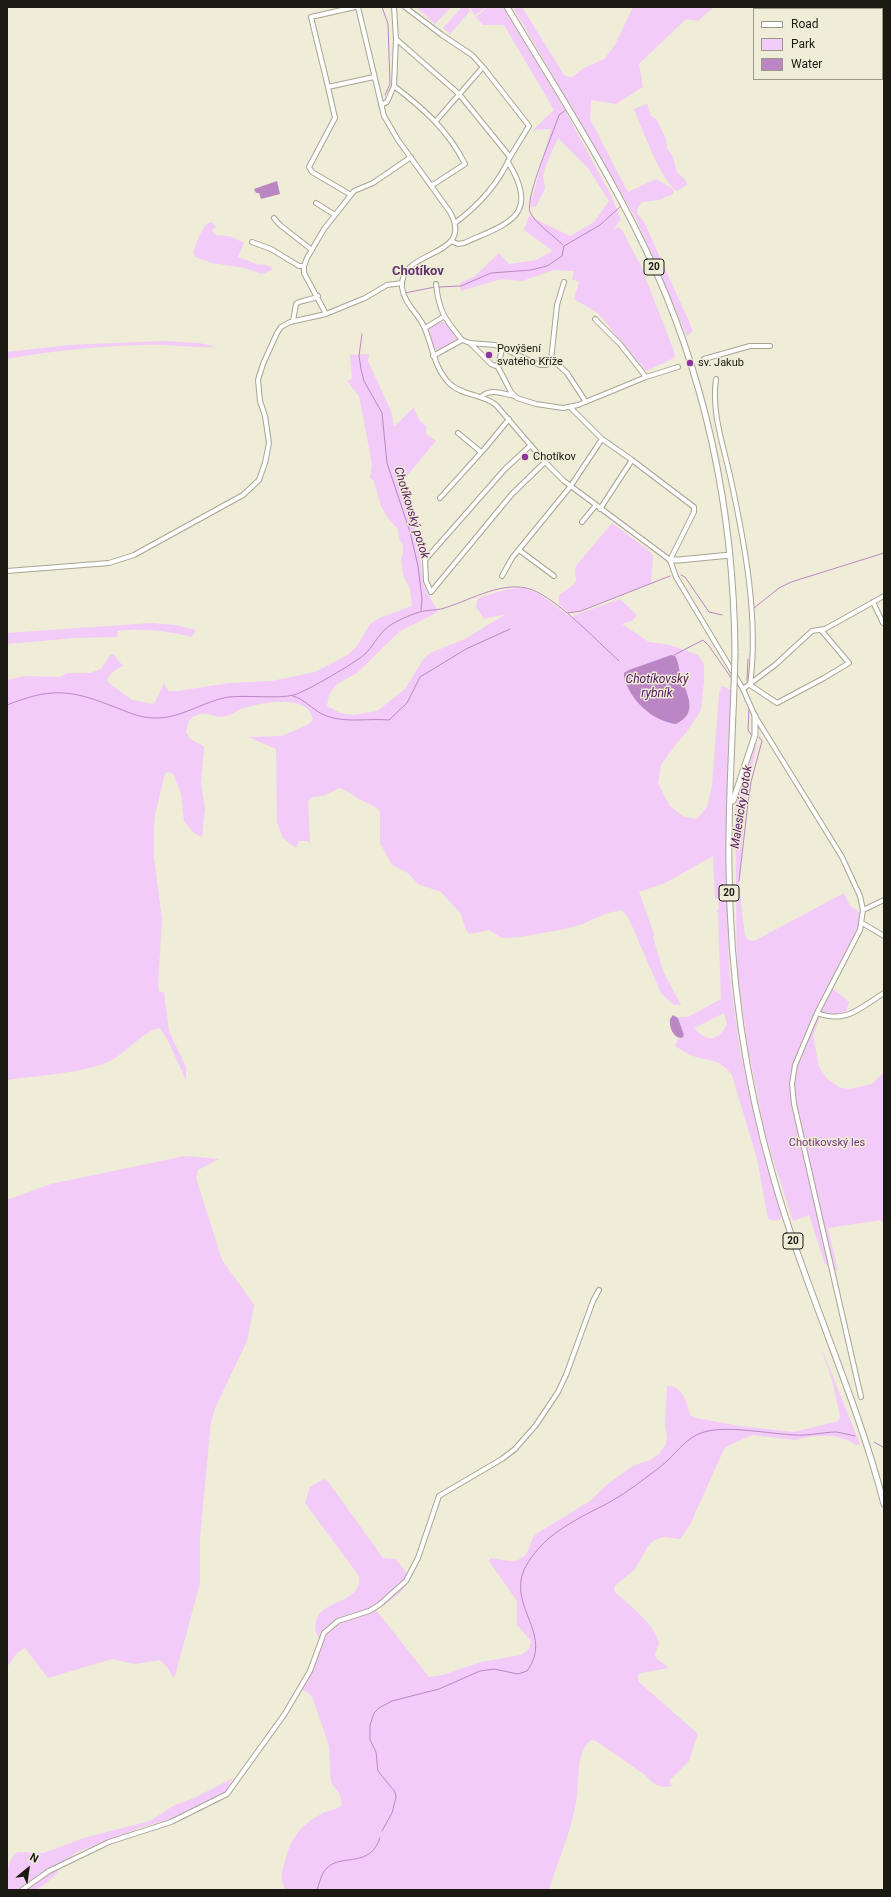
<!DOCTYPE html>
<meta charset="utf-8">
<style>
body{margin:0}
#map{position:relative;width:891px;height:1897px;overflow:hidden;background:#efecd8;font-family:Roboto,sans-serif}
canvas{display:block}
.frame{position:absolute;inset:0;border:8px solid #1a1912;pointer-events:none}
.legend{position:absolute;left:753px;top:8px;width:130px;height:72px;box-sizing:border-box;background:#efecd8;border:1px solid #9a9889;margin:0;padding:5px 7px;list-style:none;font-size:12px;color:#1a1912}
.legend li{display:flex;align-items:center;gap:8px;height:20px}
.legend b{width:20px;border:1px solid #9a9889}
.north{position:absolute;left:8px;top:1849px;width:40px;height:40px;-webkit-text-stroke:3px #efecd8;paint-order:stroke;rotate:29deg;font-size:11px;font-weight:700;line-height:16px;text-align:center;color:#1a1912}
.north::after{content:'';display:block;margin:auto;width:14px;height:18px;background:#1a1912;clip-path:polygon(50% 0,100% 100%,50% 72%,0 100%)}
</style>
<div id="map">
<canvas width="891" height="1897"></canvas>
<div class="frame"></div>
<ul class="legend">
<li><b style="height:5px;background:#fff"></b>Road</li>
<li><b style="height:11px;background:#f2cbf8"></b>Park</li>
<li><b style="height:11px;background:#ba87c4"></b>Water</li>
</ul>
<div class="north">N</div>
</div>
<script>
const c = document.querySelector('canvas').getContext('2d');
c.lineJoin = 'round';
function paint(path, color) {
  c.fillStyle = color;
  c.fill(path, 'evenodd');
}
function trace(path, color, width, dash) {
  c.strokeStyle = color;
  c.lineWidth = width;
  c.lineCap = dash ? 'butt' : 'round';
  c.setLineDash(dash || []);
  c.stroke(path);
}
function drawText(font, color, halo, rows, align = 'center') {
  c.font = font + ' Roboto,sans-serif';
  c.lineWidth = 3;
  c.setLineDash([]);
  c.textBaseline = 'middle';
  c.strokeStyle = halo;
  c.fillStyle = color;
  for (const [text, x, y, turn = 0] of rows) {
    c.save();
    c.translate(x, y);
    c.rotate((+turn || 0) * Math.PI / 180);
    c.textAlign = isNaN(turn) ? turn : align;
    if (halo) c.strokeText(text, 0, 0);
    c.fillText(text, 0, 0);
    c.restore();
  }
}
paint(new Path2D(`
 M416,7H451L435,24Z
 M462,7H467L476,17L488,7H503L557,96L611,195L621,220L613,229L619,227L622,230L641,266L675,354L674,358L646,371L598,313L574,299L579,282L572,279L574,271L554,270L522,281L501,279L461,291L460,283L475,276L499,253L509,264L536,260L553,251L524,230L529,216L570,236L594,222L609,201L588,168L558,138L546,165L543,176L545,188L536,207L530,206L551,129L533,130L554,110L504,25H483L470,11L450,34L443,28Z
 M470,7H487L475,15Z
 M513,7H522L564,75L571,78L584,68L604,59L615,45L633,7H714L698,21L686,19L639,64L643,87L616,104L591,100L590,119L628,192L656,179L674,190L673,194L659,200L642,202L638,207L637,213L644,222L691,326L693,331L687,336L636,219Z
 M647,104L651,116L656,119L666,139L667,148L673,157L677,172L686,181L687,185L677,191C662,183 641,126 634,109Z
 M211,222L216,226L212,231C217,238 221,235 227,236C232,236 238,241 244,242L238,257L259,265L262,264L271,267L272,270L262,274L245,268L212,263L195,257L193,253C196,245 202,224 211,222Z
 M439,322H446L458,338L457,341L437,350L433,348L429,329Z
 M164,341L199,343L217,347C192,348 168,344 144,345C98,346 52,351 7,359V352L69,345Z
 M369,354L368,361L391,411L394,427L412,409L414,408L419,420L426,426V434L436,441L404,479L420,553L423,584L438,612L400,631L357,673L337,684L329,694L327,706L341,713L353,715L377,711L405,689L423,660L430,653L465,639L506,614L484,619L476,607L477,600L481,597L509,589L523,588L539,594L572,618L575,615L620,599L637,615L632,621L622,624L649,642L670,645L698,655L704,664V682L701,710L689,729L676,744L661,765L658,783L669,805L684,817L697,819L707,807L712,786L719,693L722,686L732,690L726,833L729,970L740,1051L759,1139L783,1214L780,1220L774,1221L768,1218L757,1159L732,1075C720,1060 713,1061 696,1057C689,1055 682,1050 675,1046L678,1038H682L684,1035L678,1017H688L721,999L718,913L716,911L719,909L718,898L715,899L713,856L665,883L639,892L654,934L653,937L663,971L681,1005H674L661,993L629,919L622,910L608,913L582,924L565,929L520,937L502,938L489,930L469,934L466,930L461,914L441,892L418,884L408,873L392,865L380,843V814L379,810L375,807L357,798L347,791L339,788L323,796L312,797L308,801L310,843L308,841H299L296,848L283,838L277,822L276,749L248,737L281,736L289,733L309,724L313,720C309,692 258,703 241,709C236,711 232,715 227,716C212,720 207,706 189,720L186,732L190,739L204,746V749L201,783L205,809L202,837L194,833L184,821L181,793L173,774L168,772L165,773L155,815L154,826V857L162,919L158,985L159,992H164L169,1031L186,1067V1080L167,1039L160,1028C142,1031 126,1054 108,1062C83,1073 35,1076 7,1080V680L25,676L59,677L68,673H90L101,669L110,655L113,654L123,666C116,669 110,673 107,680L109,683L132,700L153,704L155,702L164,683L165,686L169,691H178L229,683L272,681L315,672L346,656L357,646L370,624L379,618L412,606L410,589L403,575L401,558L403,554V544L399,539L398,529L387,517L381,506L374,481L370,478L372,464L359,396L347,381L352,379L350,355ZM677,659C678,665 680,672 682,678C687,694 697,709 680,722C675,722 669,723 665,721C646,715 629,696 624,677ZM724,1013L727,1025C717,1042 707,1042 694,1028Z
 M612,523L648,550L653,556L651,583L583,610L568,613L559,604V595C564,591 575,586 576,580C576,575 574,571 576,566Z
 M151,623L175,625L196,630L192,637C167,631 144,628 118,631L117,637L75,638L7,644V633Z
 M757,744L746,793L739,886L745,936L748,940L754,941L844,893L850,906L861,913C861,938 841,964 829,985L849,1002L846,1012L820,1017L813,1035L819,1067L827,1079L841,1088L850,1089L872,1084L884,1072V1224L881,1220L828,1228L838,1271L825,1264L809,1215L793,1221L766,1137L748,1049L737,969L735,811L738,793L754,746Z
 M185,1156L219,1159L198,1170L196,1178L222,1260L255,1306H254L247,1341L216,1406L211,1421L200,1537V1583L175,1676L173,1677L167,1667L160,1660L135,1664L112,1659L48,1678L25,1648L17,1653L7,1667V1200L51,1184Z
 M821,1347L860,1444L856,1445L848,1440L833,1436H813L795,1440L752,1435L728,1446L724,1449L690,1525L680,1539L663,1537L653,1541L648,1546L635,1569L614,1587L615,1592C628,1604 658,1627 659,1644L655,1654L656,1658L669,1668L641,1673L637,1676L639,1682L698,1734L689,1761L670,1780V1784L673,1786L662,1787L653,1783L645,1775L596,1741L591,1740C576,1752 579,1779 577,1796C573,1828 558,1859 549,1890H286C279,1878 282,1873 285,1861C292,1835 302,1824 325,1812C331,1810 337,1809 342,1805L340,1795L331,1782L329,1746L322,1725L312,1697L308,1692L301,1689L322,1642C317,1636 314,1630 316,1622C320,1599 363,1604 359,1576L305,1503L310,1487L324,1479L327,1480L383,1558L396,1559C399,1564 407,1572 408,1577C410,1589 385,1605 376,1610L429,1677L443,1675L481,1662L521,1655L529,1649L531,1641L517,1625V1601L489,1561L490,1558C504,1559 519,1567 528,1551C531,1544 530,1540 536,1534L590,1501L609,1483L633,1466L650,1460L659,1454L666,1444L667,1438L665,1424L667,1386C683,1385 687,1403 690,1415L696,1418L740,1426L794,1432L839,1421L840,1416L833,1383Z
 M233,1778L226,1792L215,1801L172,1819L142,1827L77,1852C65,1861 49,1886 35,1890C27,1892 15,1890 7,1890C7,1878 6,1859 18,1852L43,1853L87,1837L150,1821L173,1806L196,1797Z`), '#f2cbf8');
paint(new Path2D(`
 M277,181L280,194L261,199L259,193H256L254,189Z
 M671,655L675,656C679,662 679,670 681,677C687,694 699,713 676,724C652,721 630,700 624,677V673L629,670Z
 M673,1015L678,1018L684,1035L682,1038C673,1038 669,1027 670,1019Z`), '#ba87c4');
trace(new Path2D(`
 M382,7L388,24L390,84L385,95
 M563,245C555,237 534,222 530,212C525,197 553,134 559,115L567,109
 M438,287L461,286L491,273L531,270L547,266L562,256L564,246L600,225L621,206
 M405,293L435,287
 M362,334L359,356L361,369L364,381L382,413L387,463L410,532L418,566L422,599L421,611
 M681,575L685,577L709,612L722,615
 M754,608L779,588L791,582L884,553
 M568,613L581,611L670,576
 M674,655L703,640L709,646L732,679
 M747,681L748,659
 M293,696C304,699 312,709 322,714C343,724 366,718 389,720L407,703L420,677L466,649L510,629
 M744,697L749,708L748,730L752,736
 M7,705C50,688 69,689 112,706C126,711 139,718 154,718C181,719 203,701 229,697C248,695 278,699 294,695C307,691 355,663 365,654C375,644 380,631 392,624C401,619 414,613 424,611C429,610 435,610 441,609C467,602 498,582 526,588C551,592 599,643 619,661
 M739,881L747,811L751,782L762,741L759,737
 M874,1442L883,1447
 M382,1831L392,1813L396,1797L395,1792L378,1771L376,1752L370,1740V1725L374,1713L379,1708L392,1701L439,1689L480,1671L494,1669L518,1674L527,1671C554,1635 508,1607 524,1570C529,1559 539,1547 548,1539C567,1523 589,1513 610,1502C628,1492 644,1479 660,1467C675,1456 685,1437 704,1432C729,1425 769,1434 795,1435C809,1436 823,1432 837,1432C843,1433 849,1435 855,1436
 M317,1890C320,1882 321,1873 328,1867C343,1854 370,1868 380,1838`), '#ba87c4', 1);
const minor = new Path2D(`
 M358,7L384,116L398,140L450,212C476,259 399,248 402,287C404,305 419,313 425,329C433,348 434,368 450,384C463,396 483,394 496,405L545,462L564,481L670,560
 M394,7L396,39
 M405,7L442,35L472,55L483,67
 M394,86C424,109 448,130 465,164L431,186
 M328,87L311,17L355,7
 M381,105L387,102L394,86L396,39L459,94L510,157C498,185 479,205 455,223
 M436,121L483,67L529,126L510,157
 M351,195L312,172L309,167L335,118L328,87L374,77
 M316,203L335,215
 M274,218L280,225L312,250
 M451,241L458,244L464,243C506,224 542,217 508,162
 M252,242L271,249L299,266H304
 M436,284C439,312 445,319 462,340
 M326,314L304,273V266L307,258L324,229L354,191L373,183L411,157
 M595,319L620,344L646,377
 M293,321L296,304C302,299 311,301 318,296
 M425,328L443,317
 M470,343L495,345L540,365H546L553,360L567,373L586,402
 M433,356L462,340L470,343L491,364L498,367L511,392L517,398L536,404L563,408L578,405L646,377L678,367
 M704,359L750,346H770
 M551,360L557,305L564,282
 M498,367L502,349
 M716,379C711,413 724,447 731,480C745,545 759,620 750,685
 M482,396C491,389 503,393 514,396
 M571,408L602,439L632,460L600,509
 M458,433L481,452
 M531,445L505,469L425,560L426,581L431,592L512,494L545,462
 M632,460L694,507V512L670,560L676,577L743,689L755,716L842,857L860,896L863,910L860,930L817,1013L795,1065L792,1084L794,1104L861,1397
 M440,498L486,447L509,419
 M582,522L596,505
 M519,550L554,576
 M7,571L109,563L134,555L243,495L259,480L265,463L269,443L265,416L260,401L258,380L263,364L277,333L281,327L290,322L326,314L365,298L387,285L402,283
 M502,576L512,558L570,487L602,439
 M873,602L883,623
 M750,685L777,703L824,678L849,663L821,630
 M743,689L775,665L812,631L825,629L884,596
 M863,910L884,900
 M862,923L884,936
 M817,1013C846,1024 860,1008 884,993
 M22,1890L49,1871L109,1842L171,1822L227,1794L284,1715L310,1671L324,1633L338,1621L369,1611L379,1605L406,1581L418,1558L439,1496L502,1459L515,1449L536,1425L558,1392L566,1375L593,1301L599,1290`);
const major = new Path2D(`
 M507,7C555,87 606,166 646,250C706,376 734,514 735,653
 M670,560H679L730,555
 M734,687C732,747 728,808 729,868C730,972 744,1076 773,1176C804,1287 855,1392 884,1504
 M733,801L755,735V716`);
trace(minor, '#a8a592', 6);
trace(major, '#a8a592', 7);
trace(minor, '#fff', 4);
trace(major, '#fff', 5);
const majorBridge = new Path2D(`
 M734,687L735,653`);
trace(majorBridge, '#a8a592', 7, []);
trace(majorBridge, '#fff', 5);
for (const [x, y, r, color] of [
 [489,355,4,"#9035a0"],
 [690,363,4,"#9035a0"],
 [525,457,4,"#9035a0"]
]) {
  const dot = new Path2D();
  dot.arc(x, y, r, 0, 2 * Math.PI);
  c.fillStyle = color;
  c.fill(dot);
  trace(dot, '#efecd8', 1.5);
}
for (const [x, y, w] of [
 [654,267,20],
 [729,893,20],
 [793,1241,20]
]) {
  const box = new Path2D();
  box.roundRect(x - w / 2, y - 8, w, 16, 3);
  c.fillStyle = '#efecd8';
  c.fill(box);
  trace(box, '#1a1912', 1);
}
drawText('bold 10px', '#1a1912', null, [
 ["20",654,267],
 ["20",729,893],
 ["20",793,1241]
]);
drawText('11px', '#1a1912', '#efecd8', [
 ["Povýšení",497,349],
 ["svatého Kříže",497,362],
 ["sv. Jakub",698,363],
 ["Chotíkov",533,457]
], 'left');
drawText('11px', '#73347e', '#efecd8', [
 ["Chotíkovský les",827,1143]
]);
drawText('italic 12px', '#561661', '#efecd8', [
 ["Chotíkovský potok",411,513,73],
 ["Chotíkovský",657,680],
 ["rybník",657,694],
 ["Malesický potok",742,807,-81]
]);
drawText('bold 13px', '#613569', '#efecd8', [
 ["Chotíkov",418,272]
]);
</script>
